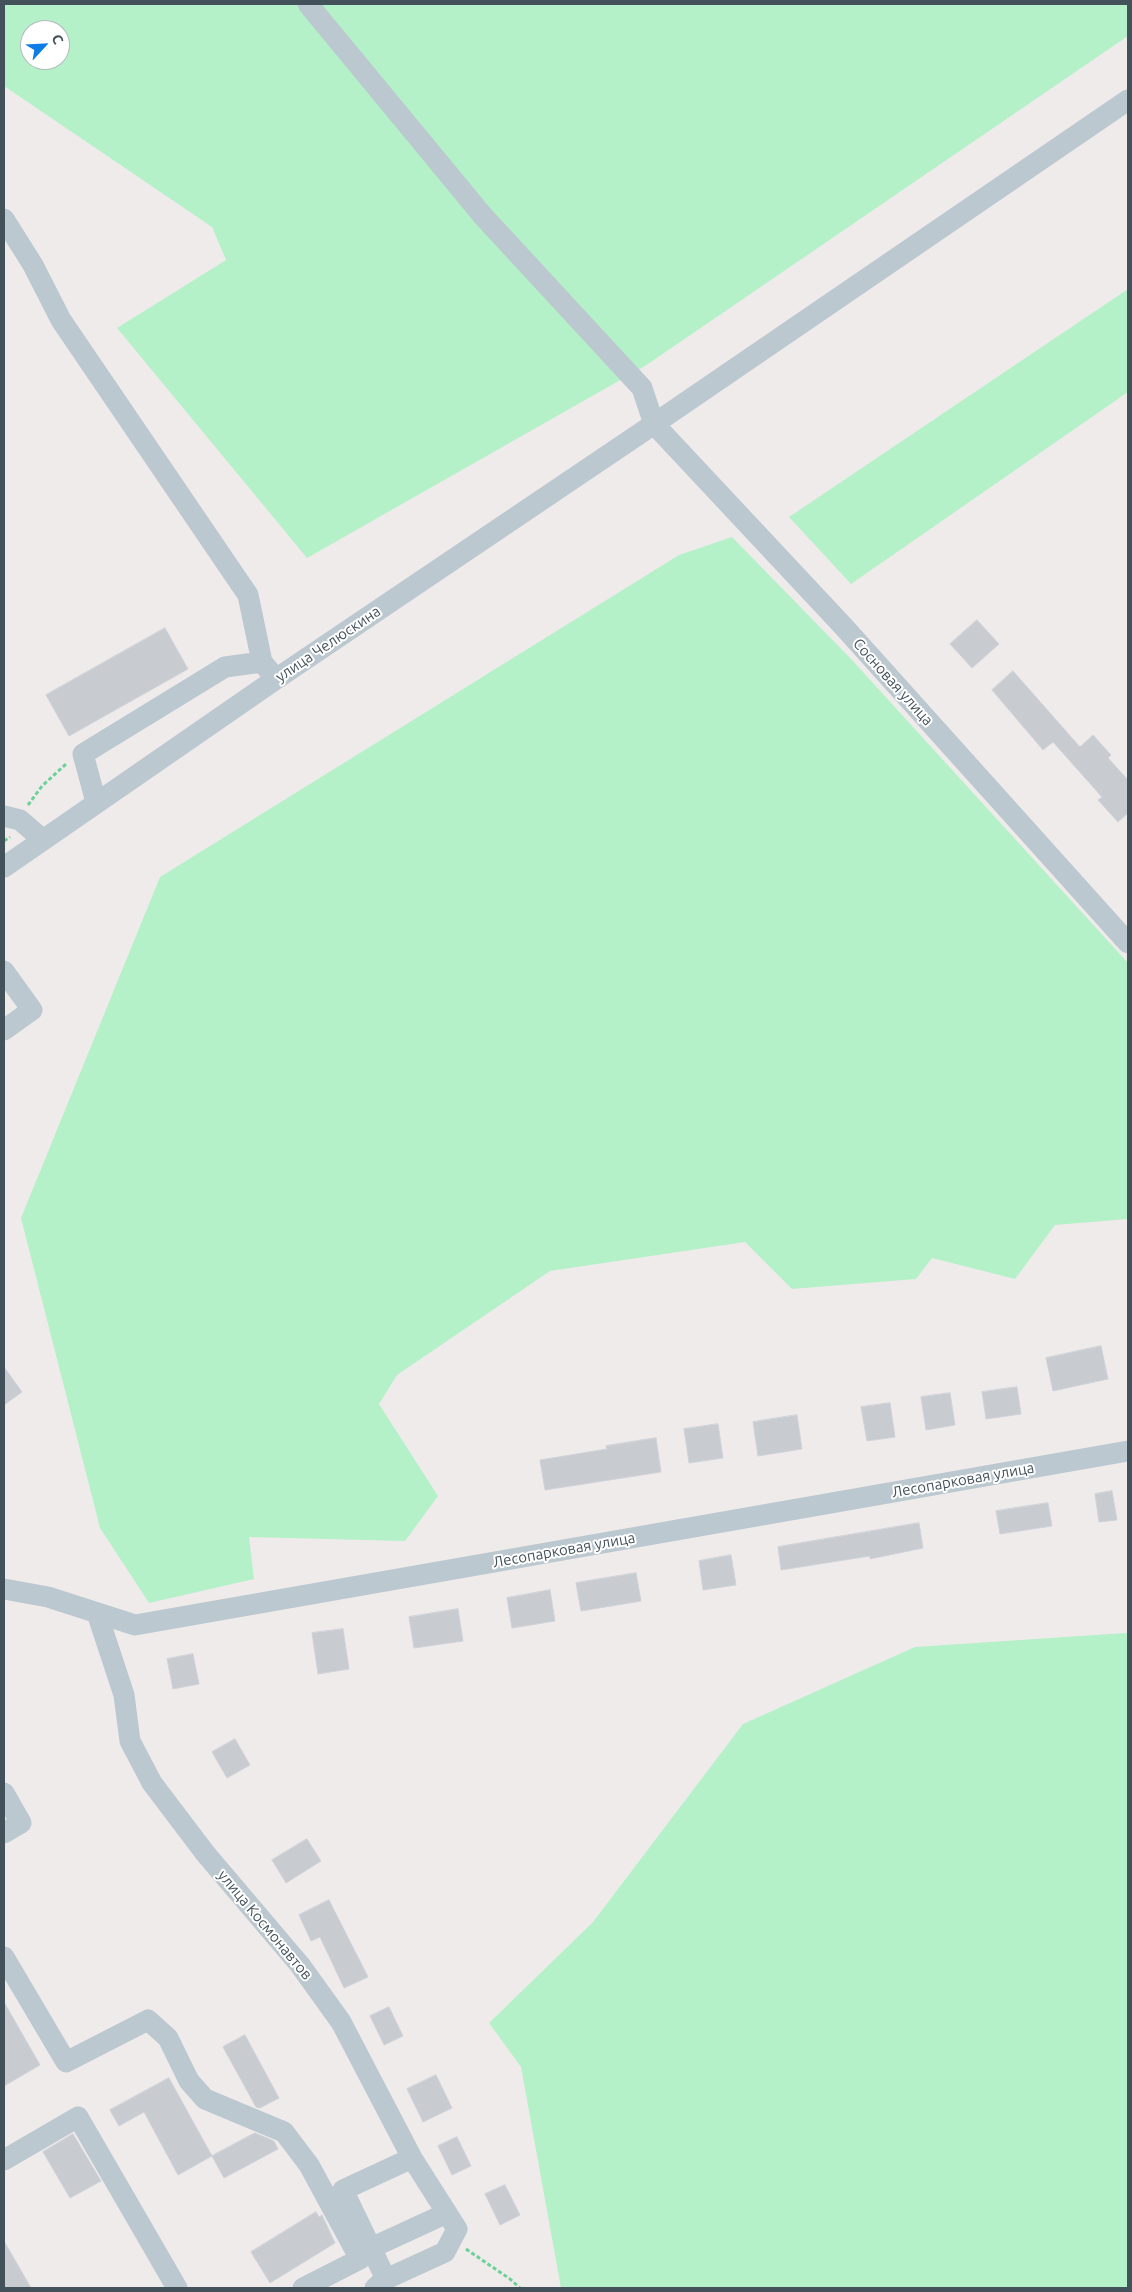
<!DOCTYPE html>
<meta charset="utf-8">
<style>
body{margin:0}
#map{position:relative;width:1132px;height:2292px;overflow:hidden;background:#efebeb;font-family:Ubuntu,sans-serif}
canvas{display:block}
.frame{position:absolute;inset:0;border:5px solid #43515a;pointer-events:none}
.north{position:absolute;left:20px;top:20px;width:50px;height:50px;box-sizing:border-box;background:#fff;border:1px solid #b4b9bd;border-radius:50%;rotate:65deg;font-size:14px;font-weight:700;line-height:20px;text-align:center;color:#43515a}
.north::after{content:'';display:block;margin:auto;width:18px;height:22px;background:#0d7ce7;clip-path:polygon(50% 0,100% 100%,50% 72%,0 100%)}
</style>
<div id="map">
<canvas width="1132" height="2292"></canvas>
<div class="frame"></div>
<div class="north">С</div>
</div>
<script>
const c = document.querySelector('canvas').getContext('2d');
c.lineJoin = 'round';
function paint(path, color) {
  c.fillStyle = color;
  c.fill(path, 'evenodd');
}
function trace(path, color, width, dash) {
  c.strokeStyle = color;
  c.lineWidth = width;
  c.lineCap = dash ? 'butt' : 'round';
  c.setLineDash(dash || []);
  c.stroke(path);
}
function drawText(font, color, halo, rows, align = 'center') {
  c.font = font + ' Ubuntu,sans-serif';
  c.lineWidth = 4;
  c.setLineDash([]);
  c.textBaseline = 'middle';
  c.strokeStyle = halo;
  c.fillStyle = color;
  for (const [text, x, y, turn = 0] of rows) {
    c.save();
    c.translate(x, y);
    c.rotate((+turn || 0) * Math.PI / 180);
    c.textAlign = isNaN(turn) ? turn : align;
    if (halo) c.strokeText(text, 0, 0);
    c.fillText(text, 0, 0);
    c.restore();
  }
}
paint(new Path2D(`
 M4,4H1128V36L645,366L307,558L117,328L226,260L212,227L4,86ZM30,30H60V60H30Z
 M1128,289V392L851,584L789,517Z
 M732,537L852,660L1128,963V1219L1055,1225L1015,1279L932,1258L916,1279L792,1289L745,1242L550,1271L397,1375L379,1404L438,1496L405,1541L249,1537L254,1579L149,1603L100,1528L21,1218L160,877L679,555Z
 M1125,1633L1128,1634V2288H561L521,2067L489,2023L593,1922L743,1724L915,1647Z`), '#b5f1c8');
const building = new Path2D(`
 M977,620L999,644L972,668L950,644Z
 M165,628L188,669L69,736L46,695Z
 M1013,671L1080,747L1093,735L1111,755L1108,758L1128,780V813L1118,822L1098,800L1102,797L1053,742L1043,750L992,690Z
 M1101,1346L1108,1379L1053,1391L1046,1358Z
 M4,1367L22,1392L4,1405Z
 M1017,1387L1021,1414L986,1419L982,1392Z
 M950,1393L955,1425L926,1430L921,1397Z
 M890,1403L895,1437L867,1441L861,1407Z
 M797,1415L802,1449L758,1456L753,1422Z
 M718,1424L723,1458L689,1463L684,1429Z
 M656,1438L661,1472L545,1490L540,1460L607,1449L606,1446Z
 M1112,1491L1117,1520L1099,1522L1095,1494Z
 M1048,1503L1052,1526L1000,1534L996,1511Z
 M919,1523L923,1548L870,1559V1556L781,1570L778,1547Z
 M731,1555L736,1585L703,1590L699,1561Z
 M636,1573L641,1601L581,1611L576,1583Z
 M550,1590L555,1621L512,1628L507,1598Z
 M458,1609L463,1641L414,1648L409,1617Z
 M343,1629L349,1669L318,1674L312,1633Z
 M193,1654L199,1684L173,1689L167,1659Z
 M235,1739L250,1765L227,1778L212,1752Z
 M307,1839L321,1861L286,1883L272,1860Z
 M329,1900L368,1977L344,1988L320,1937L311,1941L299,1915Z
 M4,2002L40,2065L4,2086Z
 M389,2007L403,2036L384,2045L370,2016Z
 M245,2035L279,2098L260,2108L256,2107L223,2047Z
 M436,2075L452,2108L423,2122L407,2089Z
 M169,2078L212,2156L178,2175L144,2112L119,2126L110,2110Z
 M255,2133L274,2141L278,2149L224,2178L212,2156Z
 M73,2134L101,2181L70,2198L43,2152Z
 M457,2137L471,2166L452,2175L438,2146Z
 M505,2185L520,2215L500,2225L485,2194Z
 M316,2212L319,2217L322,2215L335,2243L270,2283L251,2252Z
 M4,2241L31,2288H4Z`);
paint(building, '#c8ccd1');
trace(building, '#cfd2d8', 1);
trace(new Path2D(`
 M28,805L42,786L66,764
 M4,841L10,837
 M466,2249L510,2279L520,2288`), '#6bd197', 3, [4, 2.5]);
trace(new Path2D(`
 M308,4L483,216L642,388L654,424L844,627L1128,943
 M4,219L33,265L61,320L248,595L262,662L276,679
 M96,802L83,754L225,667L262,662
 M4,816L20,820L42,839
 M4,867L276,679L654,424L1128,100
 M4,971L32,1010L4,1030
 M4,1589L48,1597L135,1625L1128,1451
 M97,1613L124,1695L130,1741L152,1783L205,1853L300,1965L341,2022L412,2158L457,2229L445,2252L384,2280L375,2288
 M4,1793L21,1823L4,1833
 M4,1957L66,2062L148,2020L168,2038L189,2081L205,2099L284,2132L309,2165L360,2259L303,2288
 M4,2160L78,2117L177,2288
 M371,2248L447,2213
 M386,2279L343,2190L412,2158`), '#bbc8cf', 21);
drawText('15px', '#43515a', '#fff', [
 ["улица Челюскина",328,644,-34],
 ["Сосновая улица",893,682,48],
 ["Лесопарковая улица",963,1480,-10],
 ["Лесопарковая улица",564,1550,-10],
 ["улица Космонавтов",265,1925,50]
]);
</script>
